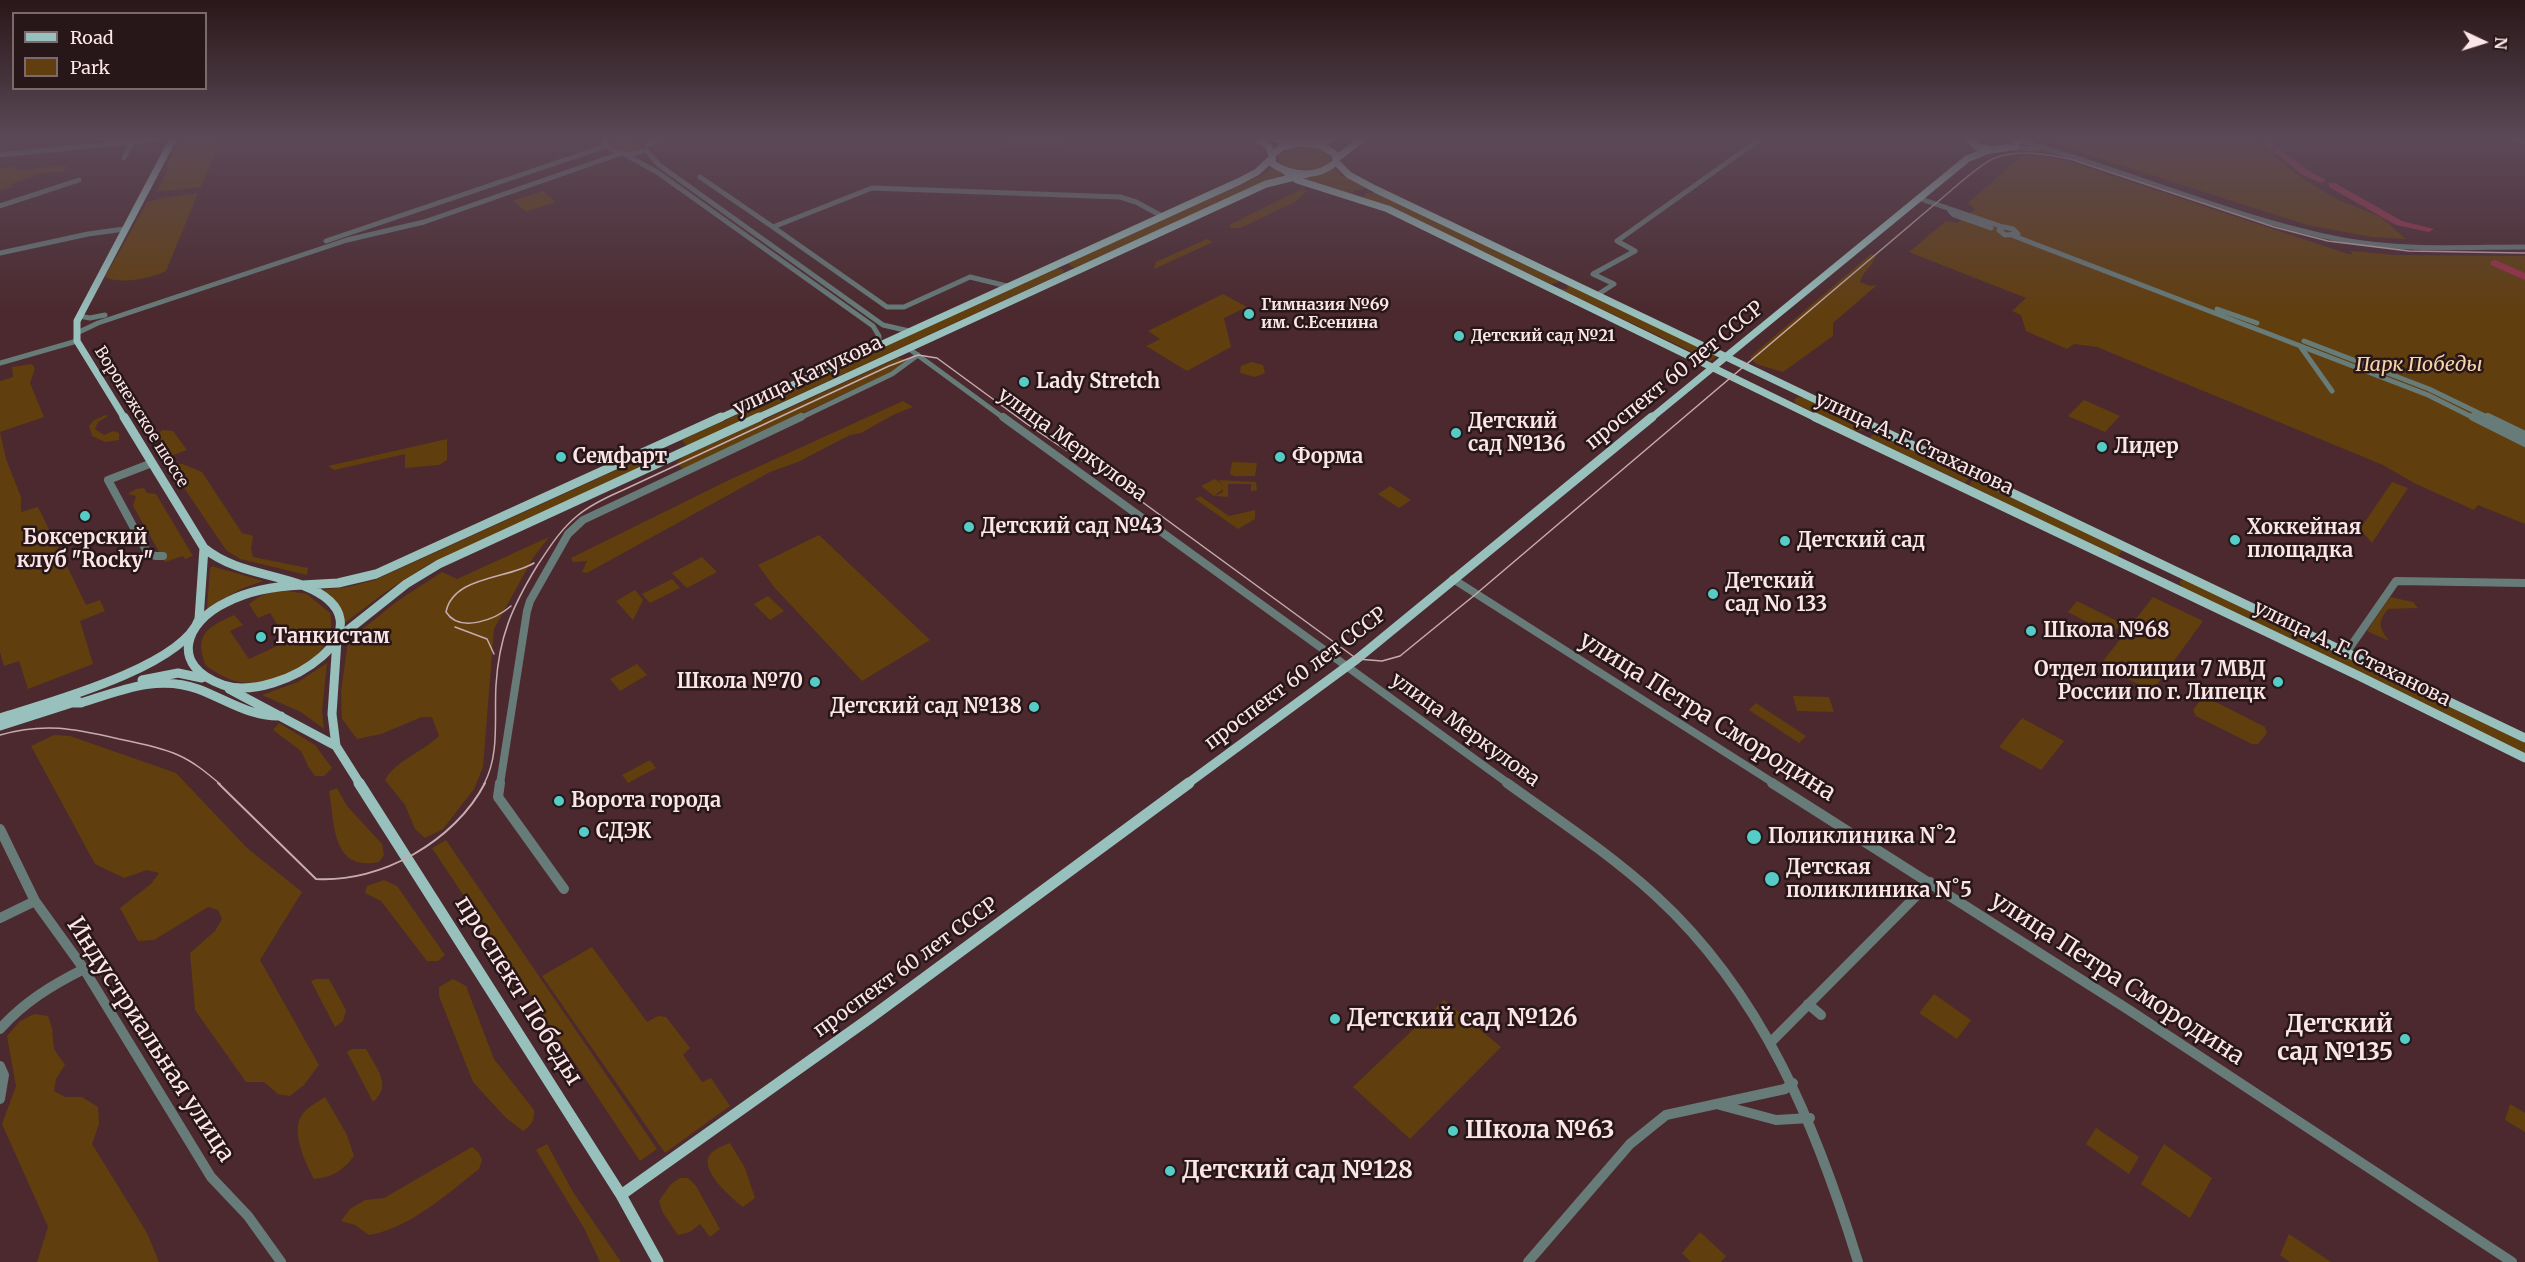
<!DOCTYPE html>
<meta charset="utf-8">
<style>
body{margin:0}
#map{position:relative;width:2525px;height:1262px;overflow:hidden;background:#4b292e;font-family:Merriweather,serif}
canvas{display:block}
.legend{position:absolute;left:12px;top:12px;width:195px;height:78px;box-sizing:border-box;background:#271719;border:2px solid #7c696b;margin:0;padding:8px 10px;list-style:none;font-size:18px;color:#fce5e7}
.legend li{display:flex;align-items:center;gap:12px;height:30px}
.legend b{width:30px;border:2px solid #7c696b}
.north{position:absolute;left:2453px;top:12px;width:60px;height:60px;-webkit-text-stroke:4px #271719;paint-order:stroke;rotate:94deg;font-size:16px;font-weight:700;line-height:24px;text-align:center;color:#fce5e7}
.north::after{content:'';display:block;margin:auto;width:21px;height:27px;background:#fce5e7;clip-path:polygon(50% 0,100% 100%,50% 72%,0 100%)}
</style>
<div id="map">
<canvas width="2525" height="1262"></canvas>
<ul class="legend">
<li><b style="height:8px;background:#98c1bd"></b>Road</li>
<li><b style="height:16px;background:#613e0d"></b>Park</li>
</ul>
<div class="north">N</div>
</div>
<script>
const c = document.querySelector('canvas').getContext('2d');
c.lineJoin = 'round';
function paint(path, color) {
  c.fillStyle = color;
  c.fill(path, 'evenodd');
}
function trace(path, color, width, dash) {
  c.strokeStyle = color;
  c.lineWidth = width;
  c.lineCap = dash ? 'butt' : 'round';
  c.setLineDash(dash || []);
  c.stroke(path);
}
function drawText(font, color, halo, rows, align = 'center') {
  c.font = font + ' Merriweather,serif';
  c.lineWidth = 5;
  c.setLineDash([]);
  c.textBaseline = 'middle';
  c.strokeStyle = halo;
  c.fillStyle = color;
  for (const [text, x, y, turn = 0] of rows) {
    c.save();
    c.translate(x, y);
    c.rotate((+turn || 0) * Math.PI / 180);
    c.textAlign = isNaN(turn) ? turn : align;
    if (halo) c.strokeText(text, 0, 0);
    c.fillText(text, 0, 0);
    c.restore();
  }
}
paint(new Path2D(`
 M181,139H221L201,187L156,192L169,168L166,165Z
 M610,139H633L643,146V149L624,153L608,143Z
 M1004,139H1069L1062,148L1005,146L1002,143Z
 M2057,139H2253L2302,178L2336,199L2381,217L2406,239L2372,237L2307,225L2051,143Z
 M1294,146L1322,149L1330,154L1331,161C1320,175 1291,174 1278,161L1279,154Z
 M2021,156H2040L2068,161L2348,254H2352L2351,251L2394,255L2525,256V524L2478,505L2474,510L2414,483L2383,465L2097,347L2074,344L2067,349L2026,331L2021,315L2012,311L2026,298L1909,252L1946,221L1957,223L1975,209L1968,203Z
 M67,165L63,172L43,173L12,184V187L0,190V169L16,166L14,171Z
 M1274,167L1284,176L1271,179L1074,268L1067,263L1263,175Z
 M1334,168L1341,175L1367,188L1353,191L1354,197L1296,177L1327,172Z
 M1302,189L1307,191L1295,202L1240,228H1231L1229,225Z
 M543,191L556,202L526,212L513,201Z
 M198,193L166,271C151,278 121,285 105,277L147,202L162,198Z
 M1366,193H1377L1558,279L1559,282L1551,284L1394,209L1363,198Z
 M1207,239L1213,242L1154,269L1156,262Z
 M1871,254L1876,256C1872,267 1863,271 1860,282L1870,286L1877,285L1833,323V336L1783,372L1756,364L1750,357Z
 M1056,268L1064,270L1063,273L687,446L682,440Z
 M1568,284L1716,356L1711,361L1560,289H1567Z
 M1223,294L1247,307L1224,318L1231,347L1187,371L1146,346L1160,339L1148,331Z
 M898,358L904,359L905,362L887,374L683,469L676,463L683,457Z
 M1251,362L1263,365L1265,373L1255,377L1240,373L1241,366Z
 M32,364L35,368L30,383L44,417L0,432L6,459L21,497V512L38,507L86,605L100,600L105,611L80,621L93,664L28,689L19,661L4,666L0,652V381L13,377L12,367Z
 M1798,397L1807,398L1867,428V430L1854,431L1796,404L1794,400Z
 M2084,400L2120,416L2105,432L2068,416Z
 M903,401L913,407L893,415L861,433L850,435L798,462L770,472L587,573L582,572L587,561L573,562L571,558L727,481Z
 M105,415L108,416L98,422L95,429L104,435L113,431L119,433V440L105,442L92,436L89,426L93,421Z
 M162,430L173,431L187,450L168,457L155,437Z
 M1877,432L1971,476L1965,483L1869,438Z
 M447,439V460L439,465L405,468V454L334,470L328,466Z
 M656,452L662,458L429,564L387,591L342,625C344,607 336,599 321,590L348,587L375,580Z
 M1232,462L1257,463L1255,476H1234L1230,474Z
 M173,464H183L202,472L242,533L253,536L251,549L253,557L308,568L307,575L240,559L226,550L170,467Z
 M1974,477L2124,548L2117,558L1969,485Z
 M1215,479L1224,486L1218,480L1256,482L1257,490L1251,491V484H1228V497L1215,496L1223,492V489L1214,496L1201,486Z
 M2392,482L2408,488L2372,543L2360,529Z
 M1390,486L1411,500L1399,508L1378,494Z
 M144,488L147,493L156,494L193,556L185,559L183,556L165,562L133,506L136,496L128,494L136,489Z
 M1200,496L1229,516L1255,510V519L1238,529L1195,499Z
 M819,535L930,640L862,681L774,587L758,565Z
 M549,537L533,558L494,629L483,767L474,789L443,829L425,838L415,829L405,805L385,780C394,762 424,751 439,736L432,717H422L381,734L357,739L342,719L341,692L348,641L396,602L442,572L457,579Z
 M702,557L717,572L687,588L672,573Z
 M213,566L215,567L263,581L241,589L207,608L210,568Z
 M672,579L680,588L650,603L642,594Z
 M2184,579L2525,740V753L2186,591L2180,584V581Z
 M280,590L307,594L330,613C341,658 277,687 240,682C227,680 216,672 206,666C193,634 208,627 234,615L243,625L230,631L249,659L288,641L270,613L258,618L249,604L260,596Z
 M635,590L643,600L633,620L616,601Z
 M768,596L784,611L770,620L754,604Z
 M2153,597L2203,621L2152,691L2100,665Z
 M2390,597L2413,602L2418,608L2388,609C2377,623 2379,627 2389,641L2367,631Z
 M2077,601L2121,623L2112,635L2068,612Z
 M327,663L322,711L324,729L301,712L262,695L298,682Z
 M637,664L647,675L620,691L610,679Z
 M1793,696L1829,697L1834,712L1797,711Z
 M2202,698H2208L2265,727L2267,733L2258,744H2252L2196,716L2193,710Z
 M1756,703L1806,736L1799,743L1749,710Z
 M2022,718L2064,741L2041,770L1999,747Z
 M279,723L315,745L332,768L324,776H315L309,768L301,751L273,730Z
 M54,735L70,736L176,773L247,848L302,892L260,960L319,1065L304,1085L290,1096L278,1094L264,1082H246L195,1010L190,953L215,931L222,919L218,910L208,907L154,940L138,941L120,908L151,884L159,873L147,870L124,878L95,864L31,746Z
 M650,760L656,768L628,783L622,775Z
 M337,788L347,806L382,844L384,855L379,862C331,872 335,823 329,791Z
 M446,840L657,1149L640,1161L432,848Z
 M384,880L397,886L445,955L438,961H427L381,901L365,893L367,886Z
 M592,947L647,1022L658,1016L666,1017L690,1048L683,1055L702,1082L711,1078L730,1106L665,1153L542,976Z
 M316,979H329L346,1010L343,1021L335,1027L311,981Z
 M453,979L466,986L494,1059L534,1110C535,1120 531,1126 523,1131L506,1118L473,1082L439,996V987Z
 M1934,994L1971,1020L1957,1039L1919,1013Z
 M1444,1000L1501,1047L1410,1139L1353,1087Z
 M34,1014L48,1016L52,1028L54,1049L65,1065L56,1079L54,1091L65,1097H82L98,1107L99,1124L92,1144L147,1233L159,1262H37L48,1227L2,1124L16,1086L7,1036L20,1021Z
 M352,1049H366C376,1068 393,1085 373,1102L347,1052Z
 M325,1097L347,1135L354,1156C343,1171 331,1178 314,1179C306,1164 290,1131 302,1115C306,1108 318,1102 325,1097Z
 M2510,1104L2525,1113V1132L2505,1120Z
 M2096,1128L2139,1157L2129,1174L2086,1144Z
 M730,1143L745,1168L755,1198L743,1207C735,1201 729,1195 722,1188C703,1166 700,1153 730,1143Z
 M547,1144L573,1192L621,1262H600L584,1228L536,1150Z
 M2164,1144L2212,1178L2190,1218L2141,1184Z
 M472,1147L479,1153L482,1160L479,1169C447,1194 410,1228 369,1235L355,1225L341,1221L350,1209L365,1200L384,1198Z
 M680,1178H688L696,1186L720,1229L710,1237L700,1224L690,1232L678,1235L663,1213L659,1201L671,1184Z
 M1700,1232L1726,1256L1721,1262H1691L1682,1253Z
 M2289,1234L2331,1262H2290L2280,1255Z`), '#613e0d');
paint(new Path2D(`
 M2257,139H2266L2309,171L2326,180L2321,183L2303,175Z
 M2329,183H2335L2402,221L2434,229L2429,232L2396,225L2329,187Z
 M2495,260L2525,273V280L2491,265V261Z`), '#9d304b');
trace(new Path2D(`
 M604,139L606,146C619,154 631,157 646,150
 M2013,139C2124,169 2230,218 2343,240C2403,251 2465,247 2525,247
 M2514,139L2525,142
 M647,145L663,139
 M2010,148L2037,149
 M646,150L659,165L883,325L909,331
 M0,155L162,139
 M626,155L657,172L873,326L879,336V345
 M124,158L133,140
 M700,177L773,227L872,188L1120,197L1136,202L1162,216
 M1918,198L2003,227
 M0,206L79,180
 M1950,211L1954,215L1991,228
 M773,227L887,307H904L970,277L1007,286
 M2004,227L2013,229L2018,234L2005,235L1999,230Z
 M2014,236L2428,395L2476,419
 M326,241L606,146
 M0,253L88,234L124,229
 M1597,295L1614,284L1593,274L1635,251L1617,241L1760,139
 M2217,309L2257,323
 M79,316L90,318L105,315
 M77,333L98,323L347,240L424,222L619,154
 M2304,341L2429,389L2491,419
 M2300,346L2332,391
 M908,348L1005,419
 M0,363L77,341
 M798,419L892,374L918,355`), '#677b79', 5);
trace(new Path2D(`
 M1003,417L1509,784
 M2473,417L2525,443
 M2488,417L2525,435
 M152,463L108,480L147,552L155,556H163
 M1453,579L1775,784
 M2346,653L2396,581L2525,583
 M500,784L527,611L530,601L568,534L583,520L801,417`), '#677b79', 8);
trace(new Path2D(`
 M500,783L498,797L564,889
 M1507,783C1557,819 1610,854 1656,896C1763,994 1816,1126 1858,1262
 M1772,783L2129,1010L2512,1262
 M0,829L35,901L84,969L211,1177L248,1216L281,1262
 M0,918L35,901
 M1808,1004L1821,1015
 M0,1029C24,1002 52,985 84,969
 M1772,1041L1930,882
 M0,1066L4,1075L0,1099
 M1720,1105L1776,1120L1810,1118
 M1528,1262L1630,1144L1666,1115L1785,1089L1793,1083`), '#677b79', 10);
trace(new Path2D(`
 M1258,139L1269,147L1272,155
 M1277,139L1294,143
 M1969,140L1978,147L1989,149
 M1313,142L1330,139
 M1299,143L1320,145L1335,154L1336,162C1318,178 1293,177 1273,164L1272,155L1282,147Z
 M1337,158L1362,139
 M1336,162L1349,175L1375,189L1856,419
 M1285,171L1297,180L1388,209L1818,419
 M125,419L77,341V321L173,139
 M718,419L1240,181L1257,172L1271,159
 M755,419L1266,184L1307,174
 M1650,419L1967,159L1986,151L2016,146L2017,142L2012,139`), '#98c1bd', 7);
trace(new Path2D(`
 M124,417L204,548C232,571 269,573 302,585
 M1815,417L2359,676L2525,758
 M1853,417L2525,738
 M302,585C403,624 279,704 223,685C169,666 184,622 227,602C250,590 276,586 302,585Z
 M302,585L338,583L376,574L721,417
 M338,638L406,584L439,564L759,417
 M337,640L332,714L336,746L360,784
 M142,680L178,673L202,678
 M229,689L336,746
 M73,703H81C119,691 158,674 198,689C227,700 250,717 281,716
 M0,718C47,703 182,667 199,619L204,548
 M0,726L78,701
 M1187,784L1357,659L1652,417`), '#98c1bd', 9);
trace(new Path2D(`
 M359,783L621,1195L658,1262
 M621,1195L870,1018L1189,783`), '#98c1bd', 11);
trace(new Path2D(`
 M511,606C496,619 460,634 446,612C453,576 508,579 534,563
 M455,627L487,639L494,654
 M0,735C45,722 75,729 119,739C139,743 160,747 178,755C194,762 207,773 220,784
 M484,784C500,754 494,718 496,685C499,637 512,607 537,566C549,548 560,530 577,516C590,505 605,498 621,491L889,366L918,355L937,358L1027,424L1130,493L1357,659L1382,661L1400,656L1476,594L1935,204C1949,193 1980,163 1995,158C2020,149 2045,154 2070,159L2274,227L2328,241L2409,251L2525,253`), '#c7acaf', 1.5);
trace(new Path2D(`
 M218,783L316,879C381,883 455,841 485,783`), '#c7acaf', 2);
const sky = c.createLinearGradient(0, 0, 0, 316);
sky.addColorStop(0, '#291719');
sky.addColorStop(0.44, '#5b4957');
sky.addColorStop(1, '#5b495700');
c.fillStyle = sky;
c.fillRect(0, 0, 2525, 316);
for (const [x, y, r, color] of [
 [1249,314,6,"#55cdc6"],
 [1459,336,6,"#55cdc6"],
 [1024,382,6,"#55cdc6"],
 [1456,433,6,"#55cdc6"],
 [2102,447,6,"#55cdc6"],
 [561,457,6,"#55cdc6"],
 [1280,457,6,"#55cdc6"],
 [85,516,6,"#55cdc6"],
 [969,527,6,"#55cdc6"],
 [2235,540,6,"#55cdc6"],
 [1785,541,6,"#55cdc6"],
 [1713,594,6,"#55cdc6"],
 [2031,631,6,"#55cdc6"],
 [261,637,6,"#55cdc6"],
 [815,682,6,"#55cdc6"],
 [2278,682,6,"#55cdc6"],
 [1034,707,6,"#55cdc6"],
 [559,801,6,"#55cdc6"],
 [584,832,6,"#55cdc6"],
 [1754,837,8,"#55cdc6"],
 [1772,879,8,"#55cdc6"],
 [1335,1019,6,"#55cdc6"],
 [2405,1039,6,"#55cdc6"],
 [1453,1131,6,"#55cdc6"],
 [1170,1171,6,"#55cdc6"]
]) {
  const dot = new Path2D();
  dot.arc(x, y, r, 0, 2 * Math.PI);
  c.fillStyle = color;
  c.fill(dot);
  trace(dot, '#271719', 2);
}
drawText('bold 16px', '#fce5e7', '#271719', [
 ["Гимназия №69",1261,305],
 ["им. С.Есенина",1261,323],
 ["Детский сад №21",1471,336]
], 'left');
drawText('16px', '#fce5e7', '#271719', [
 ["Воронежское шоссе",141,417,58]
]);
drawText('italic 20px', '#f9d3a9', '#271719', [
 ["Парк Победы",2419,365]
]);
drawText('20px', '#fce5e7', '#271719', [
 ["улица Катукова",808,376,-25],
 ["проспект 60 лет СССР",1675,376,-39],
 ["улица А. Г. Стаханова",1914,444,25],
 ["улица Меркулова",1072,445,36],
 ["улица А. Г. Стаханова",2352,654,26],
 ["проспект 60 лет СССР",1296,679,-37],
 ["улица Меркулова",1465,730,36],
 ["проспект 60 лет СССР",906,968,-36]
]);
drawText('bold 20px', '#fce5e7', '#271719', [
 ["Lady Stretch",1036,382],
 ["Детский",1468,422],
 ["сад №136",1468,445],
 ["Лидер",2114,447],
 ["Семфарт",573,457],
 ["Форма",1292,457],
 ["Детский сад №43",981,527],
 ["Хоккейная",2247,528],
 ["площадка",2247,551],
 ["Боксерский",85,538,"center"],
 ["клуб \"Rocky\"",85,561,"center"],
 ["Детский сад",1797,541],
 ["Детский",1725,582],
 ["сад No 133",1725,605],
 ["Школа №68",2043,631],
 ["Танкистам",273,637],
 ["Отдел полиции 7 МВД",2266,670,"right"],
 ["России по г. Липецк",2266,693,"right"],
 ["Школа №70",803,682,"right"],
 ["Детский сад №138",1022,707,"right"],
 ["Ворота города",571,801],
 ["СДЭК",596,832],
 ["Поликлиника N˚2",1768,837],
 ["Детская",1786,868],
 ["поликлиника N˚5",1786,891]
], 'left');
drawText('24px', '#fce5e7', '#271719', [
 ["улица Петра Смородина",1707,717,32],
 ["улица Петра Смородина",2117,979,33],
 ["проспект Победы",518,991,58],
 ["Индустриальная улица",150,1040,57]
]);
drawText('bold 24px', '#fce5e7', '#271719', [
 ["Детский сад №126",1347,1019],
 ["Детский",2393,1025,"right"],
 ["сад №135",2393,1053,"right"],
 ["Школа №63",1465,1131],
 ["Детский сад №128",1182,1171]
], 'left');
</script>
